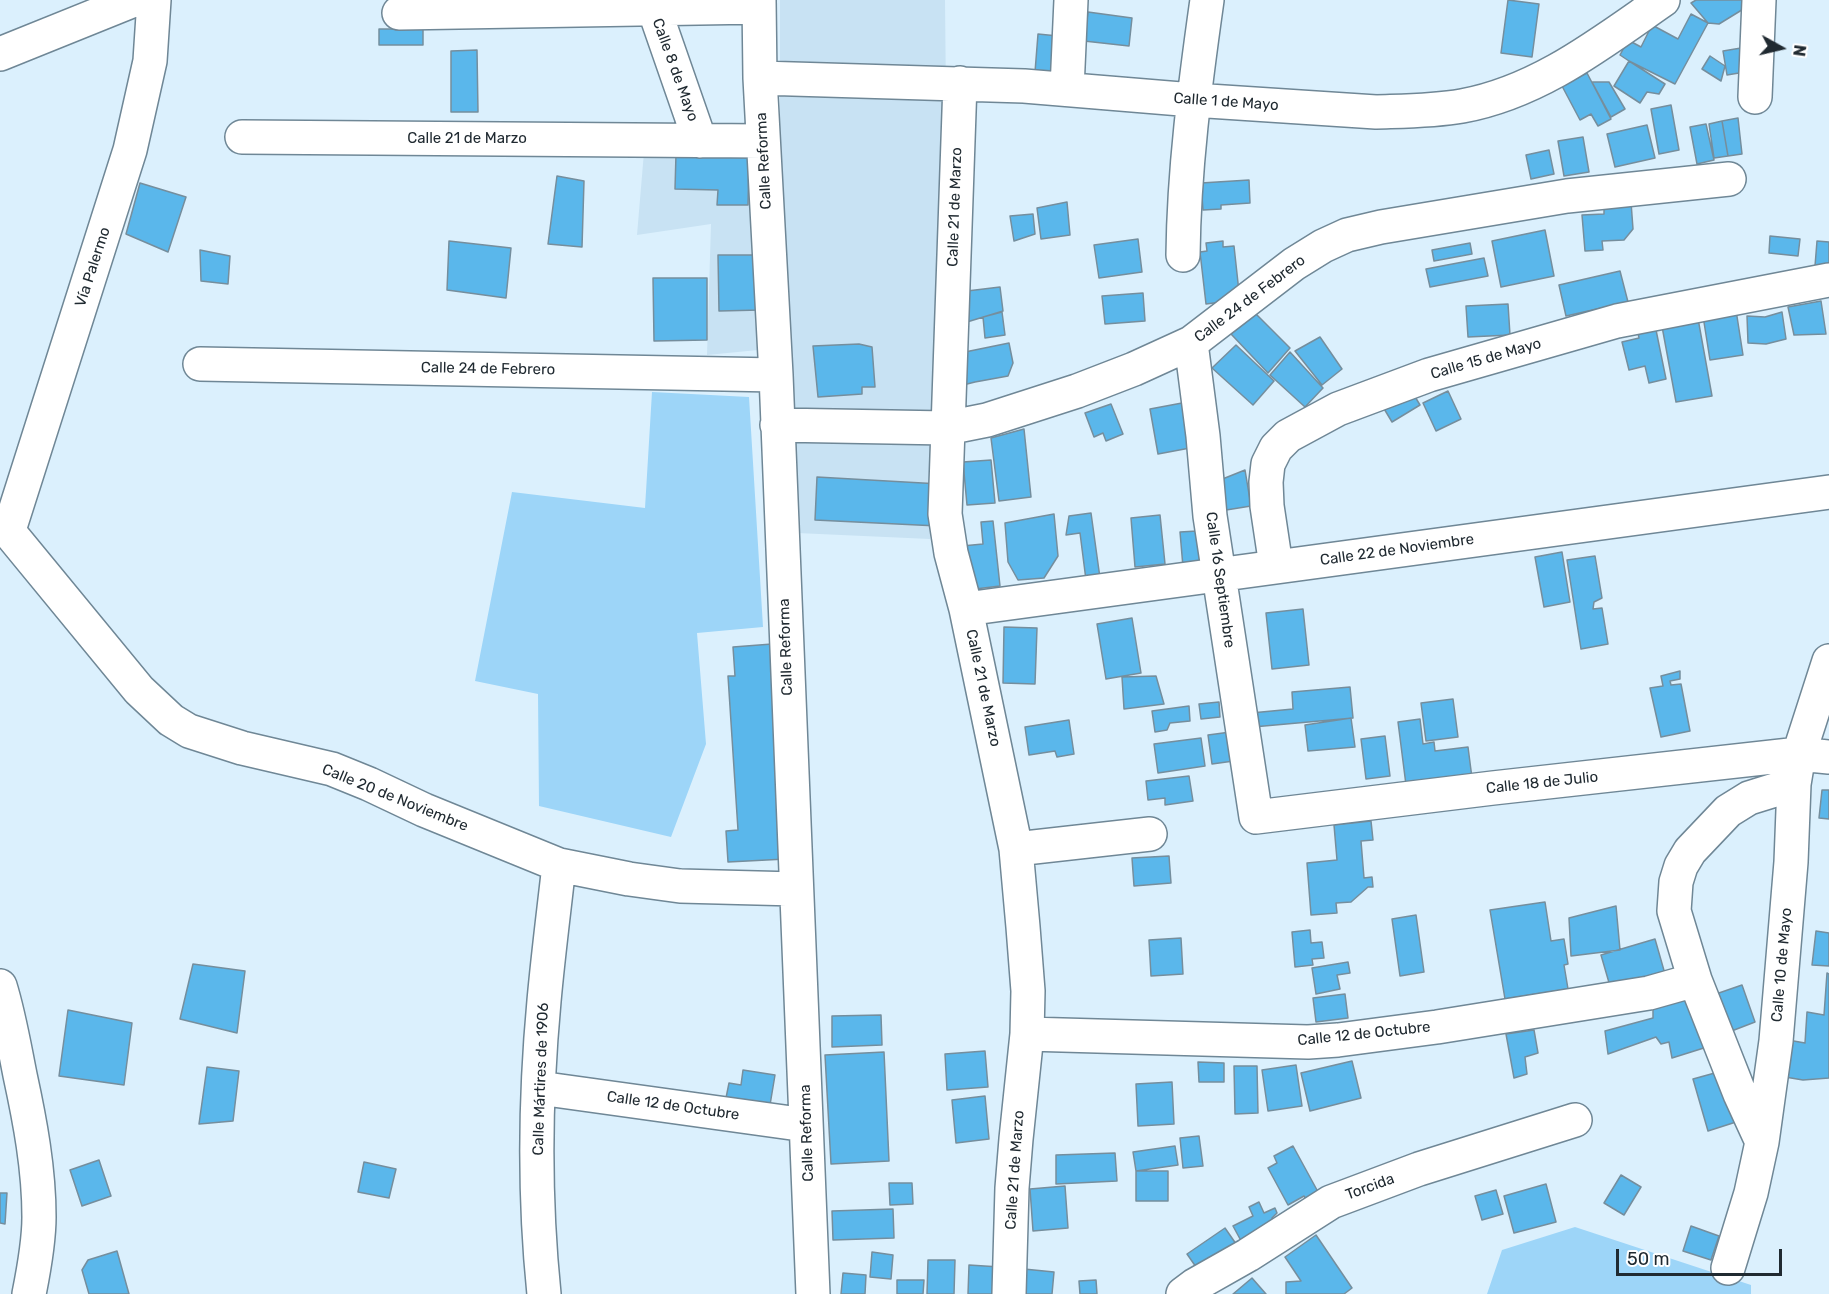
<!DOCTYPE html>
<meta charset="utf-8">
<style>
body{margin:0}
#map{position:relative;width:1829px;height:1294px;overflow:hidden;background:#dbf0fd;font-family:Rubik,sans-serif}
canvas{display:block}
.north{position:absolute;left:1751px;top:18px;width:60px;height:60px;-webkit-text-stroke:4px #fff;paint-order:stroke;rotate:98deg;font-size:16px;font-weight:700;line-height:24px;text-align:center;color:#202a31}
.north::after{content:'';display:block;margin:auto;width:21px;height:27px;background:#202a31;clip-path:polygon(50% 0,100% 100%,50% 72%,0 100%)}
.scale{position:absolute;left:1616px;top:1249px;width:166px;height:27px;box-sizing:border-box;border:3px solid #202a31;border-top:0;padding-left:8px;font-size:18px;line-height:21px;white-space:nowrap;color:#202a31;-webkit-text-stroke:4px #fff;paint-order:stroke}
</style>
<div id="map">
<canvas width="1829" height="1294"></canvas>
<div class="north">N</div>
<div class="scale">50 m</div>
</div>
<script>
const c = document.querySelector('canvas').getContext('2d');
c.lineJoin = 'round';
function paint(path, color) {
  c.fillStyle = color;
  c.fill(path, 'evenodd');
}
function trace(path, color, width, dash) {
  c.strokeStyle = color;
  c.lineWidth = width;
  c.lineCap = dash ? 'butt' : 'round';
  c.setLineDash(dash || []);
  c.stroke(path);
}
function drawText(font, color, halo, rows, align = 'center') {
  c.font = font + ' Rubik,sans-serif';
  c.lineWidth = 5;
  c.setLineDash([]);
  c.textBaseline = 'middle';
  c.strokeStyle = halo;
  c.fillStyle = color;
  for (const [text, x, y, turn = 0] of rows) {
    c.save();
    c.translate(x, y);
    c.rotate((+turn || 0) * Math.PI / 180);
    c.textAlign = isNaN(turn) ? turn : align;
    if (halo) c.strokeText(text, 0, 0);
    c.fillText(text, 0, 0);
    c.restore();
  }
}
paint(new Path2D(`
 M780,0H945L946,99L932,412L930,539L797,533L758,350L707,355L711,224L637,235L644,152L780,139Z`), '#c8e2f3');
paint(new Path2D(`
 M652,392L749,397L763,627L697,633L706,744L671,837L539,806L538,694L475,681L512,492L645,508Z
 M1575,1227L1751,1285V1294H1487L1502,1250Z`), '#9dd5f8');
const building = new Path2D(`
 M1508,0L1539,4L1532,57L1501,53Z
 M1696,0H1742L1745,8L1719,24L1708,23L1691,3Z
 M1088,12L1132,18L1129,46L1084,41Z
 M1691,14L1708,23L1675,84L1629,61L1620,55L1628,40L1641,47L1652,25L1678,39Z
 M379,29H423V45H379Z
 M1038,34L1058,36L1055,73L1035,72Z
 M1741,48L1745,72L1727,75L1723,51Z
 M477,50L478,112H451V51Z
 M1710,56L1725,66L1721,81L1702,69Z
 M1629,61L1665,84L1659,94L1647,92L1640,103L1614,86Z
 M1587,73L1611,119L1598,126L1591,114L1580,120L1562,86Z
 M1592,82H1609L1625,109L1611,117Z
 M1671,105L1679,150L1659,154L1651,109Z
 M1738,118L1742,154L1728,156L1722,121Z
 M1722,121L1728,156L1714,158L1709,124Z
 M1706,124L1714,160L1697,164L1690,127Z
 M1647,125L1655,158L1615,167L1607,134Z
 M1583,137L1589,172L1564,176L1558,141Z
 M1549,150L1554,174L1531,179L1526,155Z
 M676,154L749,155L748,205H717L718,190L675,189Z
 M557,176L584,181L582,247L548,244Z
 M1249,180L1250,203L1221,205V209L1203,210L1201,183Z
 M140,183L186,197L168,252L126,234Z
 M1067,202L1070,235L1041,239L1037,208Z
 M1631,202L1633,229L1624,240L1602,241L1603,250L1585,251L1582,215L1604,214V204Z
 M1033,214L1035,234L1014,241L1010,216Z
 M1545,230L1554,276L1501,287L1492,241Z
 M1770,236L1800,239L1798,256L1769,253Z
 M1138,239L1142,272L1099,278L1094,245Z
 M449,241L511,248L506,298L447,290Z
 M1223,241V247L1234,246L1239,292L1229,301L1206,304L1200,252L1207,251L1206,243Z
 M1817,241L1829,242V268L1815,266Z
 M1470,243L1472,254L1434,261L1432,250Z
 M200,250L230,256L228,284L201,281Z
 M718,255H759L760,310L719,311Z
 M1484,258L1488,276L1430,287L1426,269Z
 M1620,271L1628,302L1566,316L1559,285Z
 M653,278H707V340L654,341Z
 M1000,287L1003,311L967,322V291Z
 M1143,293L1145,321L1105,324L1102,296Z
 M1821,301L1826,334L1794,335L1788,307Z
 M1508,304L1510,335L1468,337L1466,306Z
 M1736,310L1743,355L1710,360L1703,316Z
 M1002,312L1005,335L985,338L983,317Z
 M1782,312L1786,339L1766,344L1748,343L1747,316L1765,317Z
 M1697,313L1712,396L1676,402L1661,321Z
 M1256,314L1290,348L1268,373L1231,334Z
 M1655,325L1666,379L1649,383L1645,366L1629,370L1622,342L1639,338L1637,328Z
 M1320,337L1342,369L1322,385L1295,351Z
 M1009,343L1013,363L1008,376L975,382L963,385L965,352Z
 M859,344L872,347L875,387H862V394L818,397L813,346Z
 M1236,345L1274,381L1253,405L1212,368Z
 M1290,352L1323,388L1305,407L1270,375Z
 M1411,390L1420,405L1392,422L1383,407Z
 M1448,391L1461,419L1436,431L1423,403Z
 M1182,403L1190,448L1158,454L1150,409Z
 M1111,404L1123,434L1106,441L1103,433L1094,437L1085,413Z
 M1024,429L1031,497L999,501L991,438Z
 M991,460L995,503L967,505L963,462Z
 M1245,470L1251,506L1220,511L1215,482Z
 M817,477L940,484L938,526L815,520Z
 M1091,513L1100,578L1086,580L1080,533L1066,535L1069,516Z
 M1054,514L1058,556L1044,578L1018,580L1008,562L1005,523Z
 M1160,515L1165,564L1135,567L1131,518Z
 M993,521L1000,586L967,590L962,546L983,544L981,522Z
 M1197,531L1200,565L1183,567L1180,532Z
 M1562,552L1570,602L1544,607L1535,557Z
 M1595,556L1602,598L1594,602L1593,609L1602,608L1608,644L1581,649L1567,560Z
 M1303,609L1309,665L1272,669L1266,613Z
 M1132,618L1141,673L1106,679L1097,624Z
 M1004,627L1037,628L1035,684L1003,683Z
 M772,644L786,859L728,862L726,831L738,830L728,676H735L733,647Z
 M1680,671V679L1670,681L1671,685L1681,684L1690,731L1661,737L1650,688L1663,686L1661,676Z
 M1156,676L1164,704L1124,709L1122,677Z
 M1350,687L1353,718L1253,727L1251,713L1293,709L1292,692Z
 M1453,699L1458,737L1426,741L1421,703Z
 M1219,702L1220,717L1201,719L1199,704Z
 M1189,706L1190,721L1170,723L1167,730L1155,732L1152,711Z
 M1351,718L1355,747L1308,751L1305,725Z
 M1420,719L1423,744L1434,742L1435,751L1468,747L1472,778L1406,785L1398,722Z
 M1069,720L1074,754L1057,757L1055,751L1029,755L1025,727Z
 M1238,731L1241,760L1212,764L1208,735Z
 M1385,736L1390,776L1366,779L1361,739Z
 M1201,738L1205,766L1158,773L1154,744Z
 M1189,776L1193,801L1165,805V798L1148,800L1146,781Z
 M1822,790H1829V819L1819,818Z
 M1371,821L1373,840L1361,841L1364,878L1372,877L1373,887H1368L1351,902L1336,903L1337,913L1311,915L1307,863L1337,860L1334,825Z
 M1169,856L1171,883L1134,886L1132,858Z
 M1545,902L1551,941L1564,939L1568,964L1564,965L1568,989L1505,999L1490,910Z
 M1616,906L1620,950L1571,956L1569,918Z
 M1416,915L1424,972L1400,976L1392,919Z
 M1310,930L1311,943L1322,942L1324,958L1312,959L1313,965L1295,967L1292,932Z
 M1816,931L1829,933V966L1812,965Z
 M1181,938L1183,974L1151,976L1149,940Z
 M1655,939L1667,981L1612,993L1601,955Z
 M1348,962L1350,973L1337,975L1340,989L1316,994L1312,968Z
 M193,964L245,971L237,1033L180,1019Z
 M1827,973L1829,974V1078L1803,1080L1785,1077L1788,1040L1805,1043L1807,1012L1824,1015Z
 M1742,985L1755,1022L1729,1032L1716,994Z
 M1345,994L1348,1018L1316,1022L1313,998Z
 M1689,998L1707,1047L1672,1058L1669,1042L1661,1044L1656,1037L1608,1054L1605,1031L1653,1018V1006Z
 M68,1010L132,1023L124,1085L59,1076Z
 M881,1015L882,1045L832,1047V1016Z
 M1534,1030L1538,1053L1525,1057L1527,1074L1514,1078L1506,1034Z
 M985,1051L988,1087L947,1090L945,1054Z
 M884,1052L889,1161L831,1164L825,1055Z
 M1352,1061L1361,1098L1310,1111L1301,1073Z
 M1198,1062L1224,1063V1082H1199Z
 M1296,1065L1302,1106L1268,1111L1262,1070Z
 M1234,1066H1257L1258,1113L1235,1114Z
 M207,1067L239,1071L233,1121L199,1124Z
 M743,1070L775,1075L770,1105L726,1098L729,1083L741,1085Z
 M1722,1071L1736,1122L1708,1131L1693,1079Z
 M1172,1082L1174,1124L1138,1126L1136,1084Z
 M985,1096L989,1139L956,1143L952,1100Z
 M1199,1136L1203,1166L1183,1168L1180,1138Z
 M1175,1146L1178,1165L1136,1171L1133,1152Z
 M1293,1146L1323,1201L1311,1208L1304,1196L1288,1205L1268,1168L1277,1163L1274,1156Z
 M1115,1153L1117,1181L1056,1184V1155Z
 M99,1160L111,1196L82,1206L70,1170Z
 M364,1162L396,1169L389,1198L358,1192Z
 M1136,1171H1168V1201H1136Z
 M1621,1175L1641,1187L1624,1215L1604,1203Z
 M889,1183H912L913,1204L890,1205Z
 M1546,1184L1556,1222L1514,1233L1504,1196Z
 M1065,1186L1068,1228L1033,1231L1030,1189Z
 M1496,1190L1503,1214L1482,1220L1475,1196Z
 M0,1193H7L5,1224L0,1223Z
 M1259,1202L1264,1213L1275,1208L1277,1213L1272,1218L1279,1232L1246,1250L1233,1226L1253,1216L1249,1207Z
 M893,1209L894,1238L833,1240L832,1211Z
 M1691,1226L1719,1236L1711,1260L1683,1251Z
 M1225,1228L1241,1251L1203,1277L1187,1254Z
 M1316,1235L1352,1288L1344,1294H1286V1282L1301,1281L1285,1257Z
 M117,1251L129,1294H89L82,1270L88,1260Z
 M872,1252L893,1255L891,1279L870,1277Z
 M928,1260H955L954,1294H927Z
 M969,1265L1000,1267L999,1294H968Z
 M1024,1269L1054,1272L1052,1294H1021Z
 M843,1273L866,1275L865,1294H841Z
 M1252,1278L1266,1294H1233Z
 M897,1280H924L923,1294H897Z
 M1096,1280L1097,1294H1080L1079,1281Z`);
paint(building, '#5ab7eb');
trace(building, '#758e9d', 1.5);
const minor = new Path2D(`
 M651,0L700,141
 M759,0L760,78L776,375L813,1294
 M399,13L759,7
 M0,54L134,0
 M760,78L1024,86L1193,100L1376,112C1405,111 1434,111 1462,106C1539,92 1601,43 1663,0
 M960,83L945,514L951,553L966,609L1016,849L1023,927L1028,991L1027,1034L1016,1139L1012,1188L1009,1294
 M1067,89L1071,0
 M1755,97L1759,0
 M242,137L763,141
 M1183,255C1184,169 1195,85 1207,0
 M1191,343L1203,436L1210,516L1256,817L1493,788L1799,754L1829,757
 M200,364L776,375
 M777,425L947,428L987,420L1077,391L1134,369L1191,343L1294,264L1323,246L1347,235L1381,227L1567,196L1729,179
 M0,521L139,690L171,720L189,731L242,748L332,769L369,784L424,810L559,865L629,879L680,886L796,889
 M9,530L130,150L150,61L154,0
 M1276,566L1267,506L1266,482L1268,464L1276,448L1288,436L1338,409L1429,375L1617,321L1829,280
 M966,609L1829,492
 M1016,849L1150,834
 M1695,980L1740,1094L1762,1142
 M0,986C9,1015 14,1045 20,1075C30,1121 39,1169 39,1217C39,1242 34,1269 29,1294
 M1027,1034L1308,1042L1338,1040L1437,1027L1649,993L1695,980L1674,911L1676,882L1681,866L1690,851L1728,811L1749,798L1794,784
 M539,1088L806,1125
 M1728,1268L1751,1193L1762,1142L1776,1041L1791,862L1794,784L1799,754L1829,661
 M544,1294C534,1197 535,1098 544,1001C548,956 554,910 559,865
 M1183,1294L1195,1285L1248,1255L1331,1202L1419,1169L1575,1120`);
trace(minor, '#6f8796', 36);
trace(minor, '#fff', 33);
drawText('15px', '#202a31', '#fff', [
 ["Calle 8 de Mayo",675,70,70],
 ["Calle 1 de Mayo",1226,102,4],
 ["Calle 21 de Marzo",467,139],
 ["Calle Reforma",764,161,-93],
 ["Calle 21 de Marzo",955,207,-88],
 ["Vía Palermo",93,267,-72],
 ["Calle 24 de Febrero",1250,299,-37],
 ["Calle 15 de Mayo",1486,359,-16],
 ["Calle 24 de Febrero",488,369,1],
 ["Calle 22 de Noviembre",1397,550,-8],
 ["Calle 16 Septiembre",1220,580,82],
 ["Calle Reforma",786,647,-92],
 ["Calle 21 de Marzo",983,688,78],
 ["Calle 18 de Julio",1542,783,-6],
 ["Calle 20 de Noviembre",395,798,22],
 ["Calle 10 de Mayo",1782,965,-85],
 ["Calle 12 de Octubre",1364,1034,-6],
 ["Calle Mártires de 1906",541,1079,-88],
 ["Calle 12 de Octubre",673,1106,8],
 ["Calle Reforma",807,1133,-92],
 ["Calle 21 de Marzo",1015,1170,-86],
 ["Torcida",1370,1187,-20]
]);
</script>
